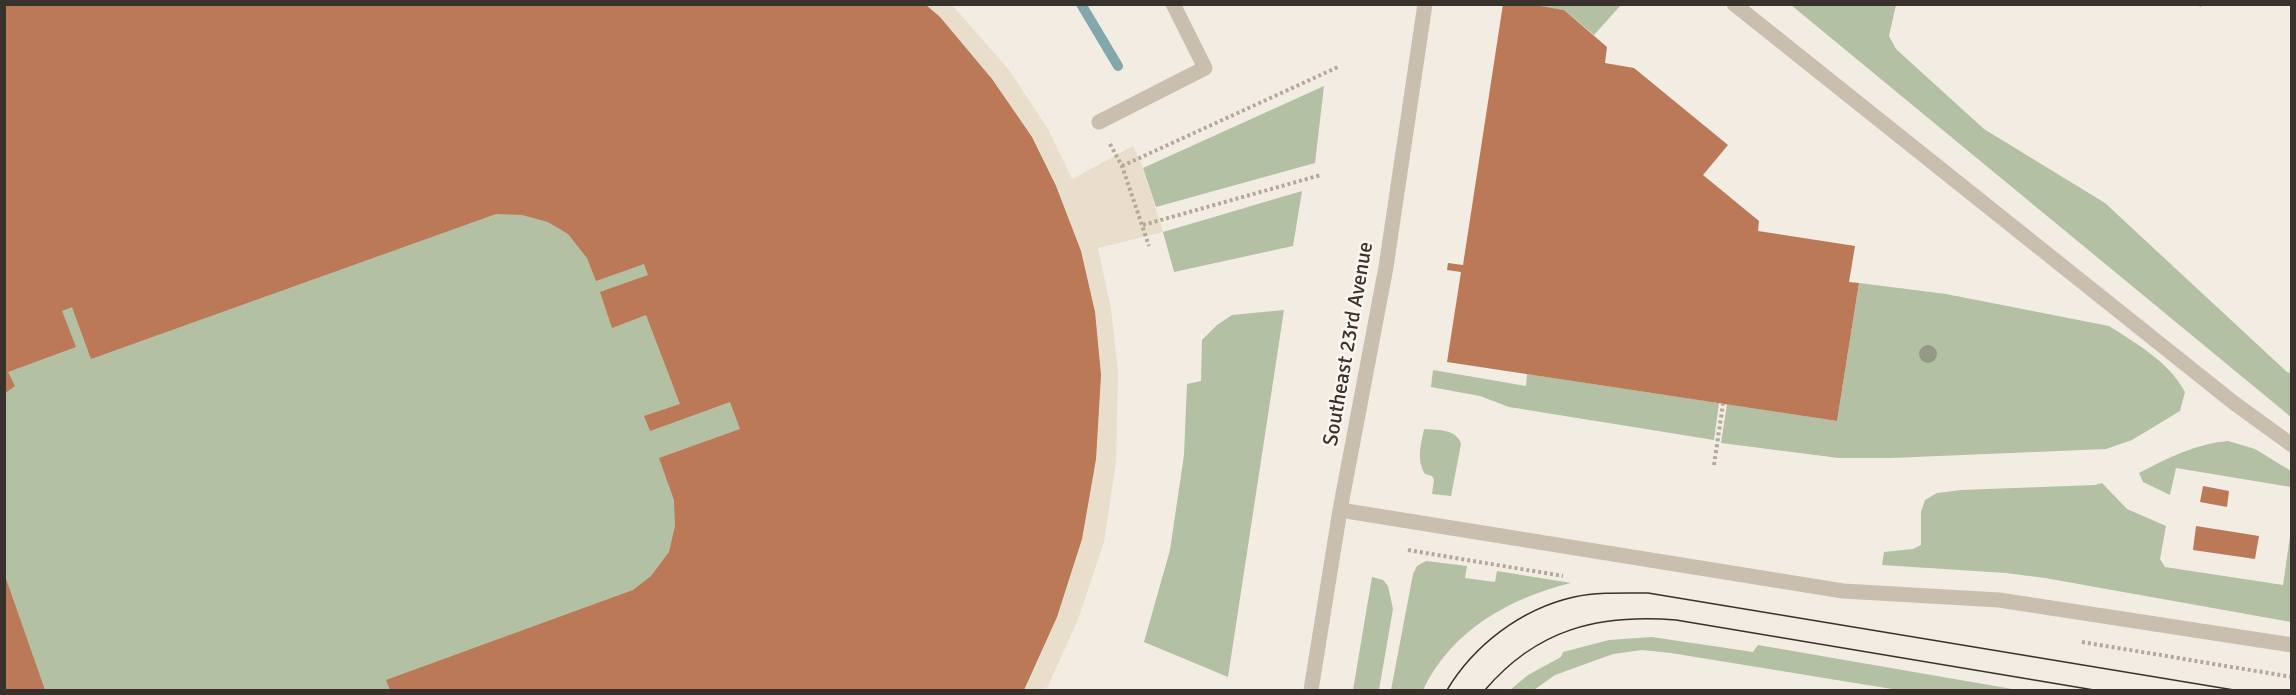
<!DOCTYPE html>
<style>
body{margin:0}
#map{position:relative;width:2296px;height:695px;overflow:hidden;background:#f2ece3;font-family:Signika,sans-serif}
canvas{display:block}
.frame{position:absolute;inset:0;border:6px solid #39322c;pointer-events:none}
</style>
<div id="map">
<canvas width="2296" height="695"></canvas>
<div class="frame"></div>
</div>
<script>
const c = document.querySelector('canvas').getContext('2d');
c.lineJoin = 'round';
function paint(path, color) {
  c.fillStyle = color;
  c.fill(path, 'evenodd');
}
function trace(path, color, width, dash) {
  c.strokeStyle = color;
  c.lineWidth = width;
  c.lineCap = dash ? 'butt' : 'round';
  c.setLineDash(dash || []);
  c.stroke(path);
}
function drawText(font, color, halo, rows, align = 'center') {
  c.font = font + ' Signika,sans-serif';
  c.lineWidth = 5;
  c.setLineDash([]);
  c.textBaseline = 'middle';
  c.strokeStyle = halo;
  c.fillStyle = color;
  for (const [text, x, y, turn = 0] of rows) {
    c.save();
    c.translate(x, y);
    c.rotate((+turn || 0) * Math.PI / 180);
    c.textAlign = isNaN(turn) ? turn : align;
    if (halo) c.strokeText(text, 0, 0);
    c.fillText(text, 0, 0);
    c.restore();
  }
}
paint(new Path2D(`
 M4,5L940,17L992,79L1032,137L1056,186L1081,251L1095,312L1101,375L1096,459L1082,539L1057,617L1024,690H5Z
 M1528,5H1621L1594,35L1564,10Z
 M1791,5H1896L1889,36L1896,49L1984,129L2105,203L2287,372L2291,373V417Z
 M1324,86L1315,163L1156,207L1143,168Z
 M1302,191L1293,246L1174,272L1163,232Z
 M1859,283L1946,294L2109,326C2136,343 2170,363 2185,392L2180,411L2132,440L2106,449L1891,458H1839L1721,443L1727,404L1837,421Z
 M1284,310L1228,677L1144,642L1170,550L1184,455L1187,384L1201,381L1202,340L1217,325L1232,315Z
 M1433,370L1526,386L1527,374L1719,403L1714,440L1509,407L1480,396L1431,387Z
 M1424,429C1438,430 1457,429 1461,444L1451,496L1432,494L1434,480L1432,476L1425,474C1416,459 1421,445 1424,429Z
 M2228,441L2255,449L2291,471V487L2176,468L2170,495L2143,482L2139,473C2168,458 2195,444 2228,441Z
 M2102,483L2127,509L2166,526L2160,559L2165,567L2283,585L2291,529V622L2045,578L2006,573L1882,565L1884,552L1913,549L1921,545V512L1925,500L1937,493L1961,490L2095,485Z
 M1426,561L1467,566L1465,578L1495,582L1497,571L1571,583C1509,598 1451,631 1423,690H1391L1413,574L1417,566Z
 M1372,577L1383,580L1388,586L1393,609L1379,690H1353Z
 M1652,637L1753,652L1758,645L2018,690H1898L1671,653L1642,650L1613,654L1555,675L1534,690H1510L1528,675L1561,657L1563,652L1609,640Z`), '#b4c0a3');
paint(new Path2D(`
 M925,5H952L1009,70L1048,129L1072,179L1133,146L1143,168L1163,232L1098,248L1111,309L1118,372L1116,462L1104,542L1077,622L1046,690H1024L1057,617L1082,539L1096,459L1101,375L1095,312L1081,251L1056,186L1032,137L992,79L940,17Z`), '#e8decb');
trace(new Path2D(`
 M1081,4L1118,66`), '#84a7ad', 10);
paint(new Path2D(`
 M4,4H925L940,17L992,79L1032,137L1056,186L1081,251L1095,312L1101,375L1096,459L1082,539L1057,617L1024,690H390L386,680L633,590L651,576L669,552L675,526L674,500L659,458L740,429L730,402L650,431L644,416L680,404L646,315L612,328L600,292L648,275L644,264L596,281L587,258L568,234L548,222L522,215L496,214L91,359L72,307L62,311L76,347L8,372L15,386L4,394Z
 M1503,4H1528L1564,10L1607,47L1605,63L1634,68L1728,145L1703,175L1759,221L1758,231L1855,246L1849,282L1859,283L1837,421L1447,362L1461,272L1447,270L1448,263L1463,265Z
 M2203,486L2229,491L2227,507L2200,502Z
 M2196,526L2259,536L2255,559L2193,550Z
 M5,576L45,690H4Z`), '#bb7957');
trace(new Path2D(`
 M2199,6L2200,4
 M1110,144L1122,166L1149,246
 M1122,166L1338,67
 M1143,225L1321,175
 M1714,465L1723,404
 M1408,550L1563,576
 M2082,642L2292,677`), '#b5a899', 4, [3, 3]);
trace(new Path2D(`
 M1734,4L2234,403L2292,445
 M1099,122L1205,68L1173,4
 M1340,510L1843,591L1999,600L2292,645
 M1311,690L1340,510L1386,267L1425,4`), '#cabeaf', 15);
trace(new Path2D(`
 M1447,690C1474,645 1521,609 1574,597C1598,592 1623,593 1648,593L2234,690
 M1485,690C1537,629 1598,614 1676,620L2094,690`), '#39322c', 1.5);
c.fillStyle = '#939982';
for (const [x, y] of [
 [1928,354]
]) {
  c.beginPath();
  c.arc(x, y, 9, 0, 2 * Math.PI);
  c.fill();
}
drawText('21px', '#39322c', '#faf6ef', [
 ["Southeast 23rd Avenue",1349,344,-80]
]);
</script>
